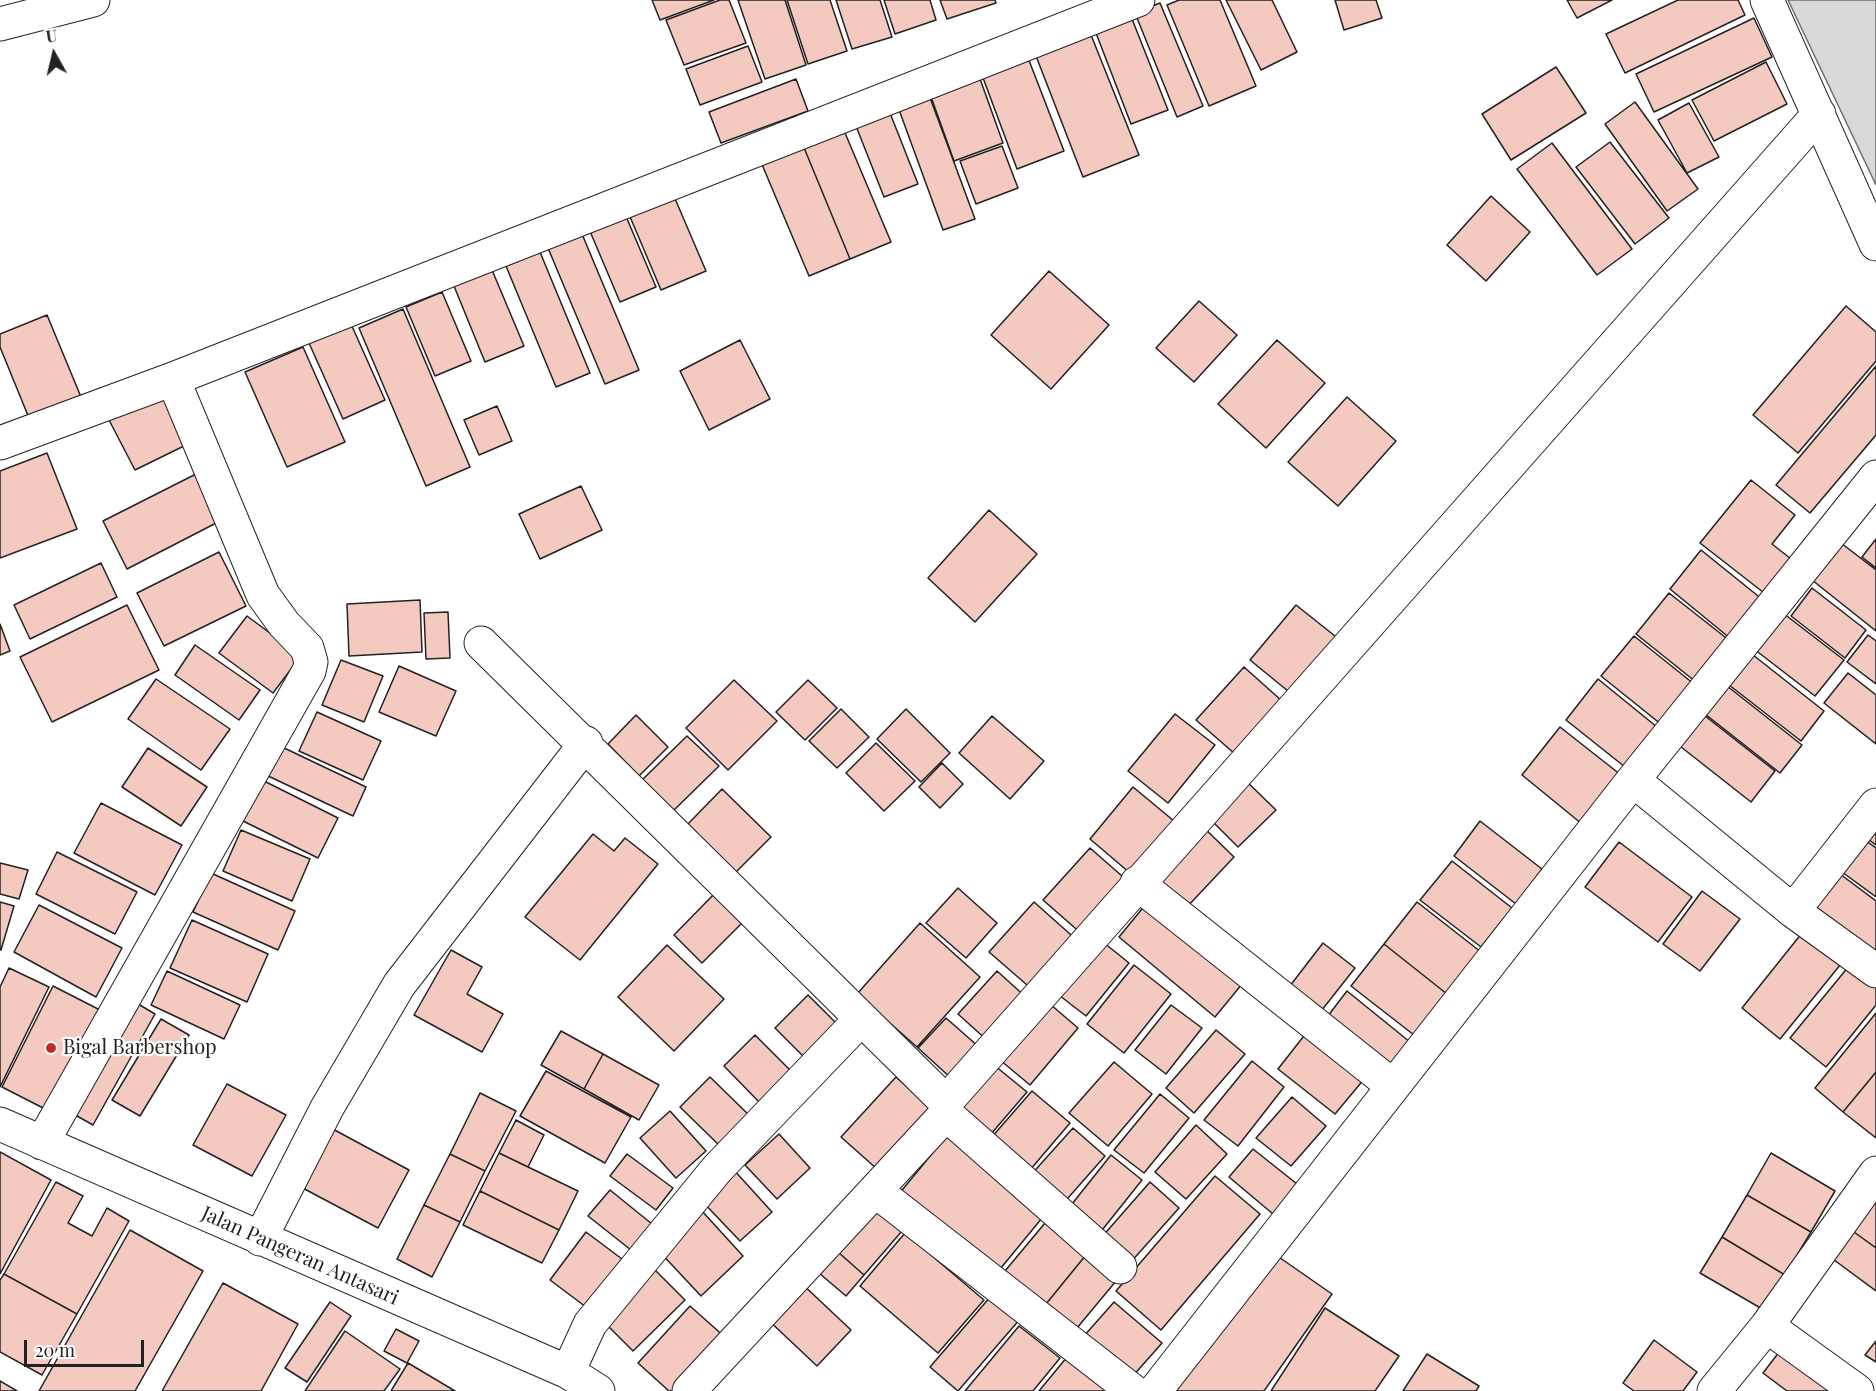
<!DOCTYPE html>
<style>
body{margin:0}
#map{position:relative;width:1876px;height:1391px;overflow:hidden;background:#fff;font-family:"Playfair Display",serif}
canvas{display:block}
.north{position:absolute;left:24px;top:24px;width:60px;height:60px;-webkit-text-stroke:4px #fff;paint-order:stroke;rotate:352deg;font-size:16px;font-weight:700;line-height:24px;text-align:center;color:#222}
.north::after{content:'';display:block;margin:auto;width:21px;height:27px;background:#222;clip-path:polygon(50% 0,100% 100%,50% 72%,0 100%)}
.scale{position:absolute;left:24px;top:1340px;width:120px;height:27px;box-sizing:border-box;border:3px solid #222;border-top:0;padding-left:8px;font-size:18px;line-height:21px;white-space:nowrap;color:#222;-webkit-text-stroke:4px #fff;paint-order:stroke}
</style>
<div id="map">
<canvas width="1876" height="1391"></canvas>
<div class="north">U</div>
<div class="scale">20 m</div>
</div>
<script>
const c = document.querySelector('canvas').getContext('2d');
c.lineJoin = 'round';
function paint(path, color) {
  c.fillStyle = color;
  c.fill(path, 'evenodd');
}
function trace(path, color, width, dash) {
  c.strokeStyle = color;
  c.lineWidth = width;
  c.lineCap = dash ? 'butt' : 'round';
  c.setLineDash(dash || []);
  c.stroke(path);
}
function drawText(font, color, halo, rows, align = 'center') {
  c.font = font + ' "Playfair Display",serif';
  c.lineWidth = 4.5;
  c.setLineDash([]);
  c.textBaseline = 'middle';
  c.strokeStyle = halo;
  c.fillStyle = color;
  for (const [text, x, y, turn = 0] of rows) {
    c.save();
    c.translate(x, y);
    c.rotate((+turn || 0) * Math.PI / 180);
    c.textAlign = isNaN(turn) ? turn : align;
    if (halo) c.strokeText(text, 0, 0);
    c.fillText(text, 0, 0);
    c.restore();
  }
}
const water = new Path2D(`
 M1788,0H1876V185Z`);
paint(water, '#d9d9d9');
trace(water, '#6f6f6f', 1.5);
const building = new Path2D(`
 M652,0H714L660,20Z
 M720,0H729L746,43L684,65L666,20Z
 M738,0H785L806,65L765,79Z
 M787,0H830L847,51L808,64Z
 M836,0H880L892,37L852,49Z
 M884,0H930L936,20L895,34Z
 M940,0H995L996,3L947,19Z
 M1179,0H1220L1256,86L1209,106L1167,5Z
 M1226,0H1272L1297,52L1261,70Z
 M1335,0H1376L1382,18L1344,30Z
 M1567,0H1612L1577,18Z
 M1678,0H1738L1745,15L1625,73L1606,34Z
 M1160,3L1203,106L1177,117L1135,13Z
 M1754,18L1772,57L1654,112L1636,74Z
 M1132,19L1168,110L1131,124L1096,33Z
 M1091,35L1139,155L1083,177L1036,56Z
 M748,46L762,82L700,105L686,69Z
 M1025,50L1064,151L1017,169L979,67Z
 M1766,62L1787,104L1714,141L1692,100Z
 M1556,67L1586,113L1511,160L1482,114Z
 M979,76L1003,143L954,161L930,94Z
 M796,79L808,111L721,143L709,112Z
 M929,95L975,219L943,230L898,107Z
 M1635,102L1698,189L1667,211L1605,124Z
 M1689,103L1719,157L1687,173L1658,120Z
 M890,113L918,184L884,197L856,126Z
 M840,121L891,242L850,259L800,138Z
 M800,138L850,259L809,276L758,155Z
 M1610,142L1669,218L1635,244L1576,167Z
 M1552,143L1632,249L1597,275L1517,169Z
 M1002,146L1018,188L976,204L960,161Z
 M673,194L706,271L661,290L628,212Z
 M1491,196L1530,232L1486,281L1447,245Z
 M625,214L656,287L620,302L589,229Z
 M582,234L639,370L605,384L548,248Z
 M540,252L590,373L556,387L506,266Z
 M492,270L524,346L485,362L454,286Z
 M1049,271L1109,325L1051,389L991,335Z
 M442,292L471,361L435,376L406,307Z
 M1199,301L1237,335L1194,382L1156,348Z
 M1846,306L1876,332V361L1798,453L1753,415Z
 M403,309L470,467L426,486L359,328Z
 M47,315L81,397L29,418L0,347V334Z
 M351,324L385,400L343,419L309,343Z
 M740,340L770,399L709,430L680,371Z
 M1277,340L1325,383L1266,448L1218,404Z
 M303,347L345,442L287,467L245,372Z
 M1876,366V435L1810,513L1776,485Z
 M163,393L188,444L135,470L109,420Z
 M1347,397L1396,441L1338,506L1288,462Z
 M497,406L512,441L479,455L464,420Z
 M47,453L77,529L0,558V471Z
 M196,474L220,521L127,569L103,521Z
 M1751,480L1795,515L1772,544L1795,562L1768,596L1700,543Z
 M581,486L602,530L540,559L519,514Z
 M989,510L1037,554L975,622L928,578Z
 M1876,539V568L1862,557Z
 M1841,543L1876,570V631L1812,580Z
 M1701,550L1763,600L1731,639L1670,589Z
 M219,552L246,606L164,646L137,593Z
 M101,563L117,597L30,639L14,605Z
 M1812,588L1866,630L1845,658L1791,616Z
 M1669,593L1730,641L1696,682L1636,634Z
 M420,600L422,652L349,656L347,604Z
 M127,605L159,670L52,722L20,657Z
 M1296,605L1340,640L1294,696L1250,660Z
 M1779,610L1844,660L1815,696L1750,646Z
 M448,612L450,658L426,659L424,613Z
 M247,616L301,656L273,693L219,653Z
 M0,624L10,651L0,655Z
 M1868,635L1876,641V684L1847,662Z
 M1634,636L1694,684L1662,725L1601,676Z
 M195,645L260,690L239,720L175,675Z
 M1748,651L1824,711L1801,741L1724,681Z
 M341,660L383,676L364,722L322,705Z
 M399,666L456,691L436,736L379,712Z
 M1244,667L1282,701L1235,754L1196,720Z
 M1848,673L1876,695V744L1824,703Z
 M156,679L230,729L201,770L128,719Z
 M1598,679L1657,727L1625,767L1566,720Z
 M734,680L777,721L728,770L686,728Z
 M808,680L837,708L805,740L776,712Z
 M1722,682L1802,745L1780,773L1700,710Z
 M841,709L869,737L837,768L809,741Z
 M906,709L950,753L921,782L877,739Z
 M317,712L381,741L363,780L299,751Z
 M1700,712L1775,771L1751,802L1676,743Z
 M1175,714L1215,745L1168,803L1128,771Z
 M636,715L668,747L639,776L608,744Z
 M992,716L1044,761L1010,799L959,753Z
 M1560,727L1621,775L1582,824L1522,775Z
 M687,736L719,766L672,812L641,781Z
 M876,743L915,781L884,811L846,773Z
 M280,746L366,787L353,816L266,775Z
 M148,748L207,787L181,826L122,787Z
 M942,763L963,784L940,808L919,787Z
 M1242,777L1276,810L1238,847L1205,814Z
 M262,780L338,818L318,858L241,820Z
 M1133,787L1174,821L1130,873L1090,839Z
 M722,789L771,837L733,875L685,827Z
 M101,803L182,845L155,895L74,853Z
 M1876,817V845L1862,835Z
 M1480,821L1542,869L1516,904L1454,856Z
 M1198,822L1234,857L1186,908L1150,874Z
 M241,830L310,859L292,901L223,871Z
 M593,834L614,851L625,838L658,864L580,960L525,917Z
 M1862,838L1876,848V897L1838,869Z
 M1619,842L1692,897L1658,942L1585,887Z
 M1090,848L1130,883L1083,935L1043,900Z
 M57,852L137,892L115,934L36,894Z
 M1452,861L1512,908L1481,947L1420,900Z
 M0,863L28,870L19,899L0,894Z
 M1836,871L1876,901V954L1810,905Z
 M211,873L295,911L278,950L193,912Z
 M958,888L997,923L966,958L926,923Z
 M718,890L747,918L702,963L674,935Z
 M1702,891L1740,919L1700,971L1663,944Z
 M0,902L14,906L1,950H0Z
 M1034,902L1079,942L1034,991L989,952Z
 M1417,902L1481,952L1447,994L1384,944Z
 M1146,904L1242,984L1215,1017L1119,937Z
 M39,905L122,948L96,997L14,952Z
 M192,920L268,954L247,1002L170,968Z
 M920,923L980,977L917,1047L857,994Z
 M1806,928L1845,959L1780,1039L1742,1008Z
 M1098,938L1129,963L1086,1016L1055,992Z
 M1323,943L1355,968L1318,1015L1286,991Z
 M1384,944L1447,994L1414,1035L1351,986Z
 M667,945L724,999L674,1051L618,997Z
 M451,950L482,967L467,994L503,1014L482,1052L414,1015Z
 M1134,965L1171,994L1124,1053L1087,1024Z
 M1849,966L1876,988V1005L1826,1067L1790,1038Z
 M9,968L49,987L0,1087V987Z
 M167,971L240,1005L224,1039L151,1005Z
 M997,971L1028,999L989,1042L958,1014Z
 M53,986L100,1010L49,1111L2,1087Z
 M1347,991L1410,1042L1387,1070L1324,1021Z
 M808,995L844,1031L811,1064L775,1028Z
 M1043,998L1078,1028L1030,1085L994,1055Z
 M133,1001L155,1014L93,1125L70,1112Z
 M1171,1005L1202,1028L1166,1074L1135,1050Z
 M1876,1013V1072L1843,1112L1815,1088Z
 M946,1018L979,1047L951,1078L918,1048Z
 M161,1019L189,1035L140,1116L112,1100Z
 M1216,1030L1245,1054L1194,1113L1166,1088Z
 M561,1031L603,1054L584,1089L541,1065Z
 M1307,1032L1365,1078L1335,1114L1278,1069Z
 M755,1035L794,1074L763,1106L724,1066Z
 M603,1054L659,1085L639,1120L584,1089Z
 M989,1061L1027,1092L991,1134L954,1103Z
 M1252,1061L1284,1087L1238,1146L1204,1120Z
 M1114,1062L1152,1094L1108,1146L1069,1113Z
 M546,1071L631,1117L605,1163L520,1116Z
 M1876,1072V1138L1843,1112Z
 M710,1077L753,1119L723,1149L680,1107Z
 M896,1077L932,1109L877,1169L841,1137Z
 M227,1084L286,1115L252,1176L193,1145Z
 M1032,1091L1070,1123L1030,1170L991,1138Z
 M480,1093L516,1111L485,1171L450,1154Z
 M1160,1094L1189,1118L1144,1173L1114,1150Z
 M1292,1097L1326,1126L1291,1166L1256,1138Z
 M670,1111L706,1151L676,1178L640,1138Z
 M516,1120L544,1135L528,1167L499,1153Z
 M1196,1125L1227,1154L1186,1199L1155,1172Z
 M329,1127L409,1170L378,1228L297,1185Z
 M1073,1128L1105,1156L1061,1206L1029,1177Z
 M950,1132L1047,1212L996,1274L898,1195Z
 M779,1134L810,1168L777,1199L745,1165Z
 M1253,1149L1297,1184L1273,1214L1229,1177Z
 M0,1152L51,1180L0,1274Z
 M499,1153L578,1191L559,1230L480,1191Z
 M1771,1153L1835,1191L1811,1232L1747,1195Z
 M450,1154L485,1171L460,1222L424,1205Z
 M627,1154L673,1188L656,1210L610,1176Z
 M1111,1155L1142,1180L1095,1239L1064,1214Z
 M733,1169L772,1212L740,1241L700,1199Z
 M1215,1176L1260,1214L1161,1330L1116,1291Z
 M56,1182L83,1196L68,1223L92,1236L107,1208L129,1221L77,1314L4,1274Z
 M1150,1182L1179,1208L1130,1263L1101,1238Z
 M610,1190L652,1224L631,1250L588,1216Z
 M480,1191L559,1230L542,1263L463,1225Z
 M1747,1195L1811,1232L1785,1275L1722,1237Z
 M1868,1198L1876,1204V1248L1847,1227Z
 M424,1205L460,1222L432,1277L397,1259Z
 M876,1208L902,1231L864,1275L838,1252Z
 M701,1210L743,1256L701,1296L658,1250Z
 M1050,1217L1090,1250L1046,1304L1005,1271Z
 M1847,1227L1876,1248V1291L1826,1254Z
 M130,1230L203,1271L135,1391H39Z
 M586,1232L622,1259L586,1307L550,1280Z
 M905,1233L984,1300L938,1353L860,1286Z
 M1722,1237L1785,1275L1764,1310L1700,1273Z
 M1090,1250L1121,1275L1077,1328L1046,1304Z
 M838,1252L864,1275L846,1296L812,1267Z
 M1273,1253L1332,1294L1264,1391H1176Z
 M651,1266L685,1300L633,1351L599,1317Z
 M4,1274L77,1314L42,1375L0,1352V1280Z
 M799,1281L851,1330L817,1366L765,1317Z
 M223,1283L298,1324L261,1391H162Z
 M991,1296L1020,1319L958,1391L930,1367Z
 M330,1302L351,1316L307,1382L285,1368Z
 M1114,1302L1162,1343L1132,1377L1084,1336Z
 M690,1306L727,1339L680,1391H669L638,1363Z
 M1325,1308L1399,1356L1375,1391H1271Z
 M1019,1326L1060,1358L1033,1391H965Z
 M396,1329L419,1341L407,1363L384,1351Z
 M345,1331L400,1369L384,1391H305Z
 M1654,1340L1697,1372L1683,1391H1634L1623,1383Z
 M1876,1341V1362L1865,1355Z
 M1783,1347L1842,1391H1787L1763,1373Z
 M1072,1351L1119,1391H1039Z
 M1427,1354L1479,1386L1476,1391H1403Z
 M408,1363L455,1391H391Z
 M0,1381L17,1391H0Z`);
paint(building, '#f3c9c0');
trace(building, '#222', 1.5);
const minor = new Path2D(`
 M1767,0L1876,244
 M0,24L93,0
 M0,443L173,379L1138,0
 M481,643L946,1102
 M1633,780L1793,911L1876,971
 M1137,883L1393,1086
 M1793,911L1876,805
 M946,1114L1120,1267
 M0,1124L568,1372L598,1391
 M42,1143L309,671L311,662L307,648L284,624L263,595L173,379
 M877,1192L1133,1391
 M260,1239L327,1108L399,985L586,743
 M1767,1326L1857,1391
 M568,1372L590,1324L717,1169L861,1019
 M689,1391L946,1114V1102L1819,114
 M1155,1391L1633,780L1876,477
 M1714,1391L1767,1326L1876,1173`);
trace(minor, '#222', 35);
trace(minor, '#fff', 33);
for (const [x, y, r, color] of [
 [51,1048,6,"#c62828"]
]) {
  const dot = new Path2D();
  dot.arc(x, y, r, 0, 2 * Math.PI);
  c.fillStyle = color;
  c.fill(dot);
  trace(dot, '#fff', 2);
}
drawText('20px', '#222', '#fff', [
 ["Bigal Barbershop",63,1048]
], 'left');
drawText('20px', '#222', '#fff', [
 ["Jalan Pangeran Antasari",300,1256,24]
]);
</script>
